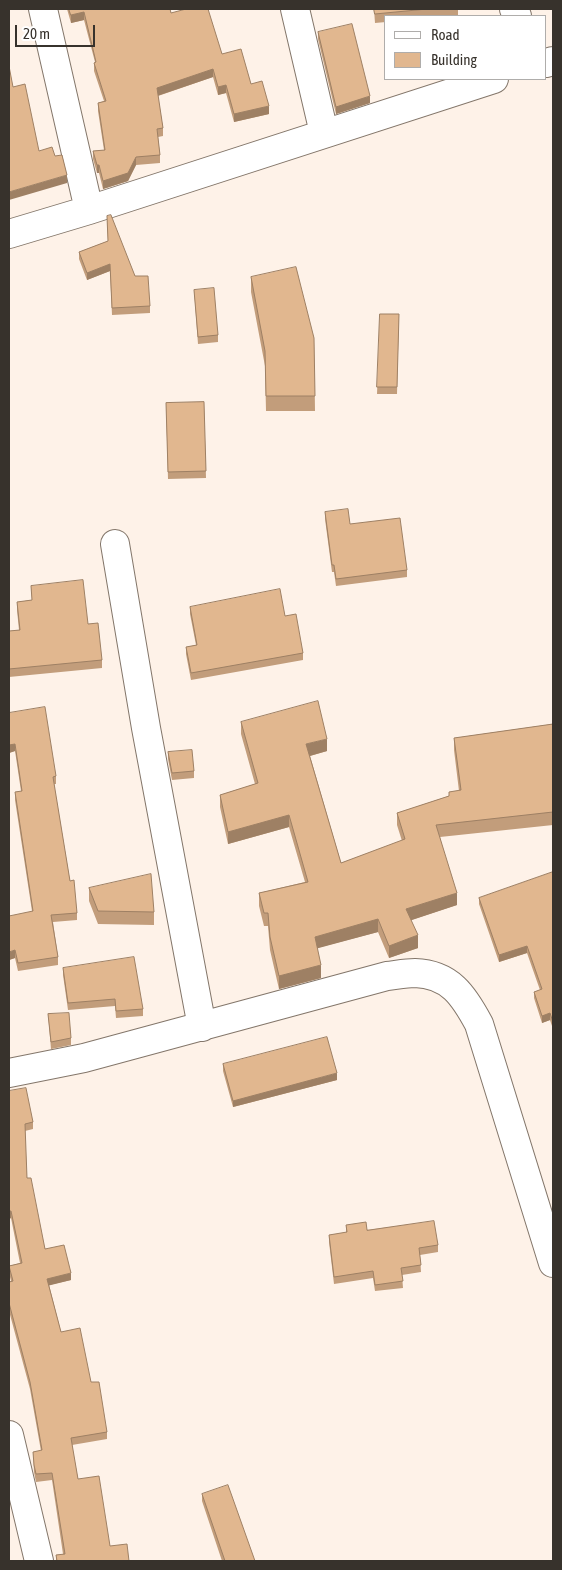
<!DOCTYPE html>
<style>
body{margin:0}
#map{position:relative;width:562px;height:1570px;overflow:hidden;background:#fef2e8;font-family:"Asap Condensed",sans-serif}
canvas{display:block}
.frame{position:absolute;inset:0;border:10px solid #37322c;pointer-events:none}
.legend{position:absolute;left:384px;top:15px;width:162px;height:65px;box-sizing:border-box;background:#fff;border:1px solid #afadab;margin:0;padding:6px 9px;list-style:none;font-size:15px;color:#37322c}
.legend li{display:flex;align-items:center;gap:10px;height:25px}
.legend b{width:25px;border:1px solid #afadab}
.scale{position:absolute;left:15px;top:25px;width:80px;height:22px;box-sizing:border-box;border:2px solid #37322c;border-top:0;padding-left:6px;font-size:15px;line-height:18px;white-space:nowrap;color:#37322c;-webkit-text-stroke:4px #fff;paint-order:stroke}
</style>
<div id="map">
<canvas width="562" height="1570"></canvas>
<div class="frame"></div>
<ul class="legend">
<li><b style="height:6px;background:#fff"></b>Road</li>
<li><b style="height:14px;background:#e1b78f"></b>Building</li>
</ul>
<div class="scale">20 m</div>
</div>
<script>
const c = document.querySelector('canvas').getContext('2d');
c.lineJoin = 'round';
function trace(path, color, width, dash) {
  c.strokeStyle = color;
  c.lineWidth = width;
  c.lineCap = dash ? 'butt' : 'round';
  c.setLineDash(dash || []);
  c.stroke(path);
}
function paint(path, color) {
  c.fillStyle = color;
  c.fill(path, 'evenodd');
}
const minor = new Path2D(`
 M43,9L89,210
 M295,9L324,133
 M514,9L517,16
 M546,63L553,61
 M9,234L89,210L494,79
 M115,544L146,728L202,1027
 M9,1073L84,1058L387,976C396,975 406,973 415,973C450,974 464,996 479,1024L553,1263
 M9,1435L39,1561`);
trace(minor, '#83766a', 30);
trace(minor, '#fff', 28);
paint(new Path2D(`
 M67,9H170L171,13L222,54L251,84L269,114L234,122L226,93L218,95L213,77L158,96L163,128V136L158,137L160,155V163L136,165L128,181L103,189L99,173H97L93,159V151L104,150L98,111V103L104,101L94,71V63L95,62L84,20L71,23Z
 M374,9H458V15L442,16H386V22L375,23Z
 M318,32L370,103L336,114L318,39Z
 M107,216L135,276L150,306V313L112,315L110,271L87,280L79,259V252L108,241Z
 M251,277L314,338L315,411H266L265,366L251,292Z
 M194,290L218,335V342L198,344Z
 M380,314H399L397,394H377Z
 M204,402L206,478L168,479L166,403Z
 M325,512L350,524L407,570V577L336,586L334,572H332L325,519Z
 M31,586L88,624L102,660V668L9,677V631L19,630L17,610V602L32,600Z
 M190,607L303,653V660L191,680L186,654V647L196,645L190,614Z
 M9,713L56,776V784H54L70,881L77,913V920L53,922L58,957V965L18,971L15,958L9,960L32,911L15,800V792L21,791L15,751L9,753Z
 M241,722L327,751L310,756L341,863L402,841L397,825V813L449,796V792L459,791L454,750V738L553,724V825L440,837L457,905L411,920L418,948L389,958L378,932L317,948L321,978L279,989L270,950L268,926H264L259,906V893L305,882L289,827L228,844L220,807V795L255,784L241,734Z
 M168,752L194,771V778L172,780L168,759Z
 M553,872V1029L550,1020L542,1023L534,998V992L540,990L527,953L499,962L479,904V898Z
 M89,888L154,912V925L98,924L89,901Z
 M63,968L143,1009V1016L116,1018L115,1006L68,1010L63,975Z
 M48,1014L71,1038V1045L51,1049Z
 M223,1064L337,1080L233,1107L223,1071Z
 M9,1091L33,1122V1129L25,1131L27,1178L45,1249L71,1280L49,1285L61,1332L91,1382L107,1432V1439L72,1445L78,1479L110,1546L129,1561H56V1555L63,1554L52,1480L36,1482L34,1472L33,1452L41,1451L30,1389L9,1311V1282L11,1281L9,1273V1266L20,1263L11,1218L9,1219Z
 M346,1225L438,1245V1252L420,1255L421,1272L402,1275L403,1288L375,1291L373,1278L334,1284L329,1242V1235L346,1233Z
 M202,1494L255,1561H222L202,1501Z`), '#c29d7b');
paint(new Path2D(`
 M84,12V20L71,23V15Z
 M213,69V77L157,96V88Z
 M226,85V93L218,95V87Z
 M370,96V103L336,114V107Z
 M269,106V114L234,122V114Z
 M136,157V165L128,181L103,189V181Z
 M97,165H99V173H97Z
 M67,175V183L9,200V192Z
 M110,264V271L87,280V273Z
 M327,739V751L306,757V744Z
 M15,744V751L9,753V745Z
 M289,815V827L228,844V832Z
 M457,893V905L406,922V909Z
 M378,919V932L315,949V937Z
 M418,935V948L389,958V946Z
 M527,946V953L499,962V955Z
 M15,950V958L9,960V952Z
 M321,965V978L279,989V976Z
 M550,1013V1020L542,1023V1016Z
 M337,1073V1080L233,1107V1101Z
 M9,1211H11V1218L9,1219Z
 M71,1273V1280L47,1286V1279Z`), '#9e8064');
const building = new Path2D(`
 M69,9H170L171,13L186,9H208L222,54L241,49L251,84L262,81L269,106L234,114L226,85L218,87L213,69L157,88L163,128L157,129L160,155L136,157L128,173L103,181L99,165H97L93,151L105,150L98,103L106,101L94,63L96,62L84,12L71,15Z
 M374,9H427L375,14Z
 M352,24L370,96L336,107L318,32Z
 M9,66L13,87L25,84L39,151L52,147L55,156L62,155L67,175L9,192Z
 M111,215L135,276H148L150,306L112,308L110,264L87,273L79,252L108,241L107,216Z
 M296,267L314,338L315,396H266L265,351L251,277Z
 M214,288L218,335L198,337L194,290Z
 M380,314H399L397,387H377Z
 M204,402L206,471L168,472L166,403Z
 M348,509L350,524L400,518L407,570L336,579L334,565H332L325,512Z
 M83,580L88,624L98,623L102,660L9,669V631L20,630L17,602L32,600L31,586Z
 M280,589L285,616L296,614L303,653L191,673L186,647L197,645L190,607Z
 M318,701L327,739L306,744L341,863L405,839L397,813L449,796V792L461,790L454,738L553,724V812L436,825L457,893L406,909L418,935L389,946L378,919L315,937L321,965L279,976L270,937L268,913H264L259,893L308,882L289,815L228,832L220,795L258,783L241,722Z
 M45,707L56,776L53,777L70,881L74,880L77,913L51,915L58,957L18,963L15,950L9,952V916L33,911L15,792L22,791L15,744L9,745V713Z
 M192,750L194,771L172,773L168,752Z
 M553,872V1022L550,1013L542,1016L534,992L542,989L527,946L499,955L479,898Z
 M151,874L154,912L98,911L89,888Z
 M134,957L143,1009L116,1011L115,999L68,1003L63,968Z
 M69,1013L71,1038L51,1042L48,1014Z
 M327,1037L337,1073L233,1101L223,1064Z
 M26,1088L33,1122L25,1124L27,1178H31L45,1249L64,1245L71,1273L47,1279L61,1332L80,1328L91,1382H99L107,1432L71,1438L78,1479L99,1476L110,1546L127,1544L129,1561H57L56,1555L65,1554L52,1473L36,1474L34,1465L33,1452L42,1450L30,1382L9,1303V1282L13,1281L9,1266L22,1263L11,1211H9V1091Z
 M434,1221L438,1245L419,1248L421,1265L401,1268L403,1281L375,1285L373,1271L334,1277L329,1235L347,1232L346,1225L366,1222L367,1230Z
 M228,1485L255,1561H225L202,1494Z`);
paint(building, '#e1b78f');
trace(building, '#9e8064', 1);
</script>
